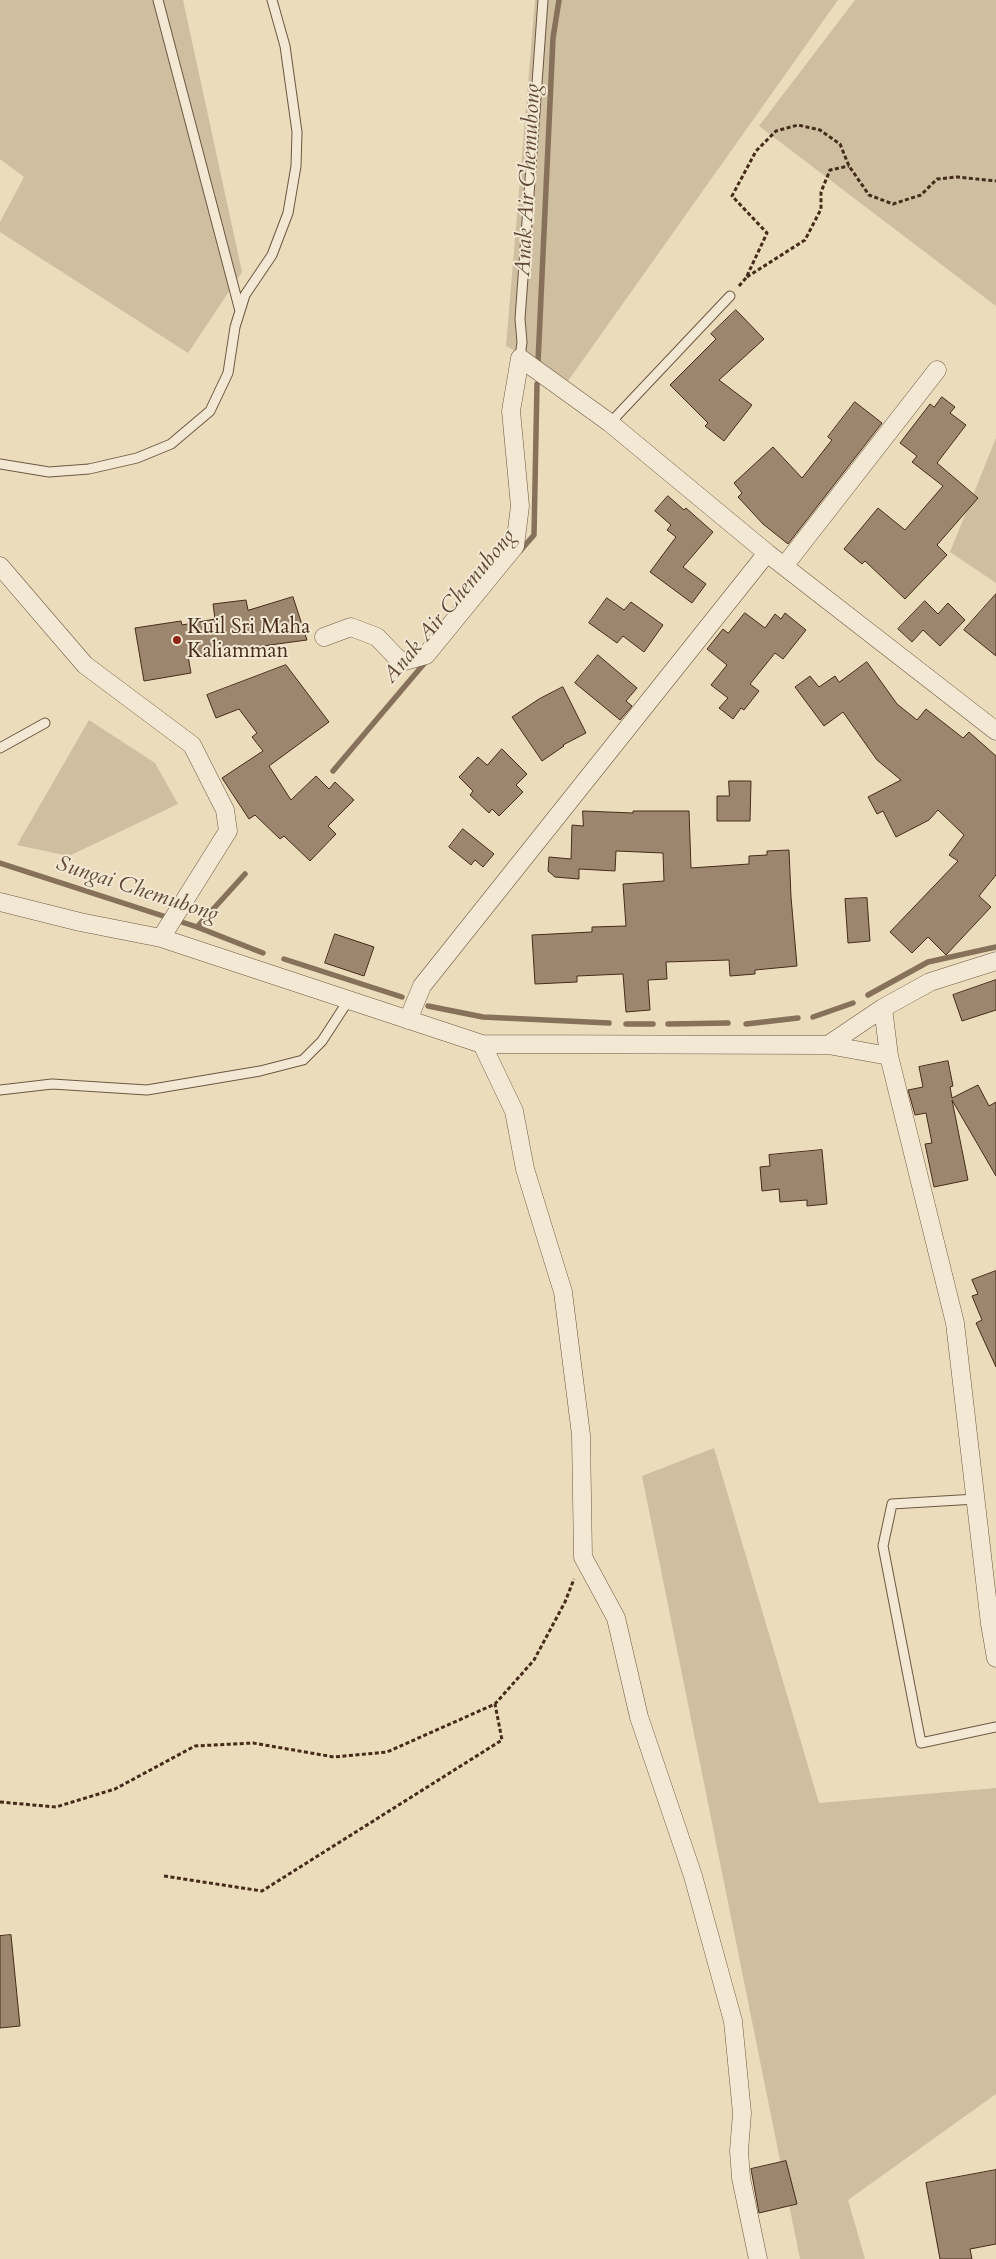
<!DOCTYPE html>
<style>
body{margin:0}
canvas{display:block;background:#ebdcbc}
</style>
<canvas width="996" height="2259"></canvas>
<script>
const c = document.querySelector('canvas').getContext('2d');
c.lineJoin = 'round';
function paint(path, color) {
  c.fillStyle = color;
  c.fill(path, 'evenodd');
}
function trace(path, color, width, dash) {
  c.strokeStyle = color;
  c.lineWidth = width;
  c.lineCap = dash ? 'butt' : 'round';
  c.setLineDash(dash || []);
  c.stroke(path);
}
function drawText(font, color, halo, rows, align = 'center') {
  c.font = font + ' Cardo,serif';
  c.lineWidth = 4;
  c.setLineDash([]);
  c.textBaseline = 'middle';
  c.strokeStyle = halo;
  c.fillStyle = color;
  for (const [text, x, y, turn = 0] of rows) {
    c.save();
    c.translate(x, y);
    c.rotate((+turn || 0) * Math.PI / 180);
    c.textAlign = isNaN(turn) ? turn : align;
    if (halo) c.strokeText(text, 0, 0);
    c.fillText(text, 0, 0);
    c.restore();
  }
}
paint(new Path2D(`
 M0,0H183L242,272L188,353L0,232V222L24,177L0,159Z
 M535,0H838L568,381L506,346Z
 M855,0H996V306L759,126Z
 M996,438V583L950,552Z
 M89,720L155,763L178,804L69,856L17,845Z
 M714,1448L819,1803L996,1788V2094L848,2200L865,2259H800L642,1476Z`), '#cfbea0');
trace(new Path2D(`
 M538,362L553,38L559,0
 M520,551L534,535L537,384
 M333,771L428,659
 M0,863L197,927L263,953
 M197,927L245,874
 M284,959L402,997
 M868,995L928,962L996,947
 M428,1006L483,1017L609,1023
 M813,1017L853,1003
 M626,1024H653
 M668,1024L728,1023
 M746,1024L798,1018`), '#87715a', 5.5);
const building = new Path2D(`
 M736,310L764,339L719,380L752,405L724,441L705,426L708,423L670,385L716,339L711,334Z
 M942,397L955,407L950,413L966,425L937,463L978,498L937,545L947,555L905,599L865,561L862,564L844,549L878,508L905,530L943,486L912,462L917,456L900,443L930,404L934,407Z
 M855,402L882,423L788,544L763,524L738,497L742,493L734,483L773,447L802,478L832,440L828,437Z
 M668,496L684,510L686,508L713,532L683,567L706,584L692,603L650,572L676,537L667,530L671,525L655,511Z
 M996,594V656L964,630Z
 M293,597L307,640L188,656L191,673L144,681L135,628L181,621L182,625L215,619L213,604L246,600L248,610Z
 M607,598L624,610L631,602L663,625L644,652L623,636L617,643L589,623Z
 M925,601L938,614L948,603L965,620L940,646L923,630L912,642L898,629Z
 M745,613L765,628L775,614L781,619L785,613L806,630L783,659L775,653L750,684L759,691L744,710L741,708L733,719L719,708L728,698L711,685L727,665L707,649L723,629L728,633Z
 M598,655L637,688L626,701L632,706L620,720L575,683Z
 M867,662L897,704L917,720L926,709L963,738L969,732L996,756V875L979,896L991,907L946,955L928,937L912,953L890,932L958,861L949,855L964,835L938,810L929,820L896,837L883,811L877,814L868,797L901,780L877,760L843,712L824,726L795,687L810,676L819,687L835,676L839,682Z
 M286,665L329,722L269,766L291,800L316,776L329,789L335,782L354,800L328,826L336,834L310,861L284,836L280,839L255,815L249,819L222,778L263,751L252,737L257,733L239,709L216,718L207,695Z
 M563,687L586,733L563,745L564,746L542,761L512,717L539,699Z
 M502,749L527,774L516,785L523,792L499,816L492,809L489,813L470,795L473,791L459,777L478,757L487,765Z
 M729,781H751L750,821H717V796H729Z
 M583,811L633,813V811H689L691,868L749,864V856L767,855V851L789,850L791,897L797,966L755,970V974L730,976L729,960L666,962L667,979L648,980L650,1010L626,1012L623,974L577,976V982L535,984L532,935L592,932V927L626,926L623,884L664,881L663,853L616,851L615,871L579,869V879L555,877L548,871L549,857L571,859L572,825L583,826Z
 M463,829L494,854L483,867L475,860L471,865L449,847Z
 M867,898L870,941L848,943L845,899Z
 M335,934L374,947L364,976L325,963Z
 M996,980V1010L962,1021L953,995Z
 M948,1061L953,1086L950,1087L952,1098L978,1085L989,1106L996,1102V1176L952,1100L968,1180L934,1187L925,1144L932,1143L926,1113L915,1115L908,1090L923,1087L919,1067Z
 M822,1150L827,1204L807,1206V1200L780,1202L779,1189L762,1191L760,1167L770,1166L769,1155Z
 M996,1271V1367L976,1323L982,1320L972,1296L978,1294L972,1280Z
 M11,1935L20,2026L0,2028V1936Z
 M786,2161L797,2204L759,2213L751,2169Z
 M996,2170V2244L970,2249L972,2259H940L926,2183Z`);
paint(building, '#9c876e');
trace(building, '#462b1a', 1);
const lane = new Path2D(`
 M158,0L240,311
 M520,358L522,342L520,319L543,0
 M610,423L730,296
 M0,464L49,472L89,469L137,458L171,444L210,411L228,373L235,327L245,295L272,255L288,213L296,166L297,132L285,46L272,0
 M0,748L45,723
 M0,1090L52,1084L147,1090L260,1071L303,1060L322,1041L348,1001
 M976,1499L892,1504L883,1546L921,1743L996,1727`);
const street = new Path2D(`
 M785,565L937,370
 M0,566L85,665L192,745L225,810L228,831L161,938
 M324,637L351,627L377,637L401,662L426,655L515,546L520,506L511,411L520,358L610,423L767,553L996,731
 M0,902L80,922L161,938L482,1044L828,1045L883,1008L930,982L996,961
 M883,1008L889,1056L955,1323L990,1624L996,1658
 M408,1020L422,986L767,553
 M482,1044L514,1111L525,1169L563,1292L581,1435L583,1557L616,1618L639,1717L693,1876L733,2021L742,2113L739,2151L741,2178L758,2259
 M828,1045L889,1056`);
trace(lane, '#6f5742', 11);
trace(street, '#6f5742', 19);
trace(new Path2D(`
 M747,277L805,240L821,209V192L830,170L849,166
 M739,286L746,278L767,233L732,196L756,151L776,131L798,125L820,130L840,144L849,166L869,195L893,204L921,195L937,179L957,177L996,181
 M0,1802L56,1807L115,1789L195,1746L253,1743L334,1757L387,1752L495,1704L534,1660L565,1602L574,1579
 M164,1876L262,1891L502,1740L495,1704`), '#462b1a', 3, [4, 2.5]);
trace(lane, '#f2e8d3', 9);
trace(street, '#f2e8d3', 18);
for (const [x, y, r, color] of [
 [177,640,5,"#8f2418"]
]) {
  const dot = new Path2D();
  dot.arc(x, y, r, 0, 2 * Math.PI);
  c.fillStyle = color;
  c.fill(dot);
  trace(dot, '#f2e8d3', 2);
}
drawText('21px', '#462b1a', '#f2e8d3', [
 ["Kuil Sri Maha",187,628],
 ["Kaliamman",187,652]
], 'left');
drawText('italic 22px', '#614835', '#f2e8d3', [
 ["Anak Air Chemubong",529,180,-87],
 ["Anak Air Chemubong",450,607,-50],
 ["Sungai Chemubong",137,890,18]
]);
</script>
